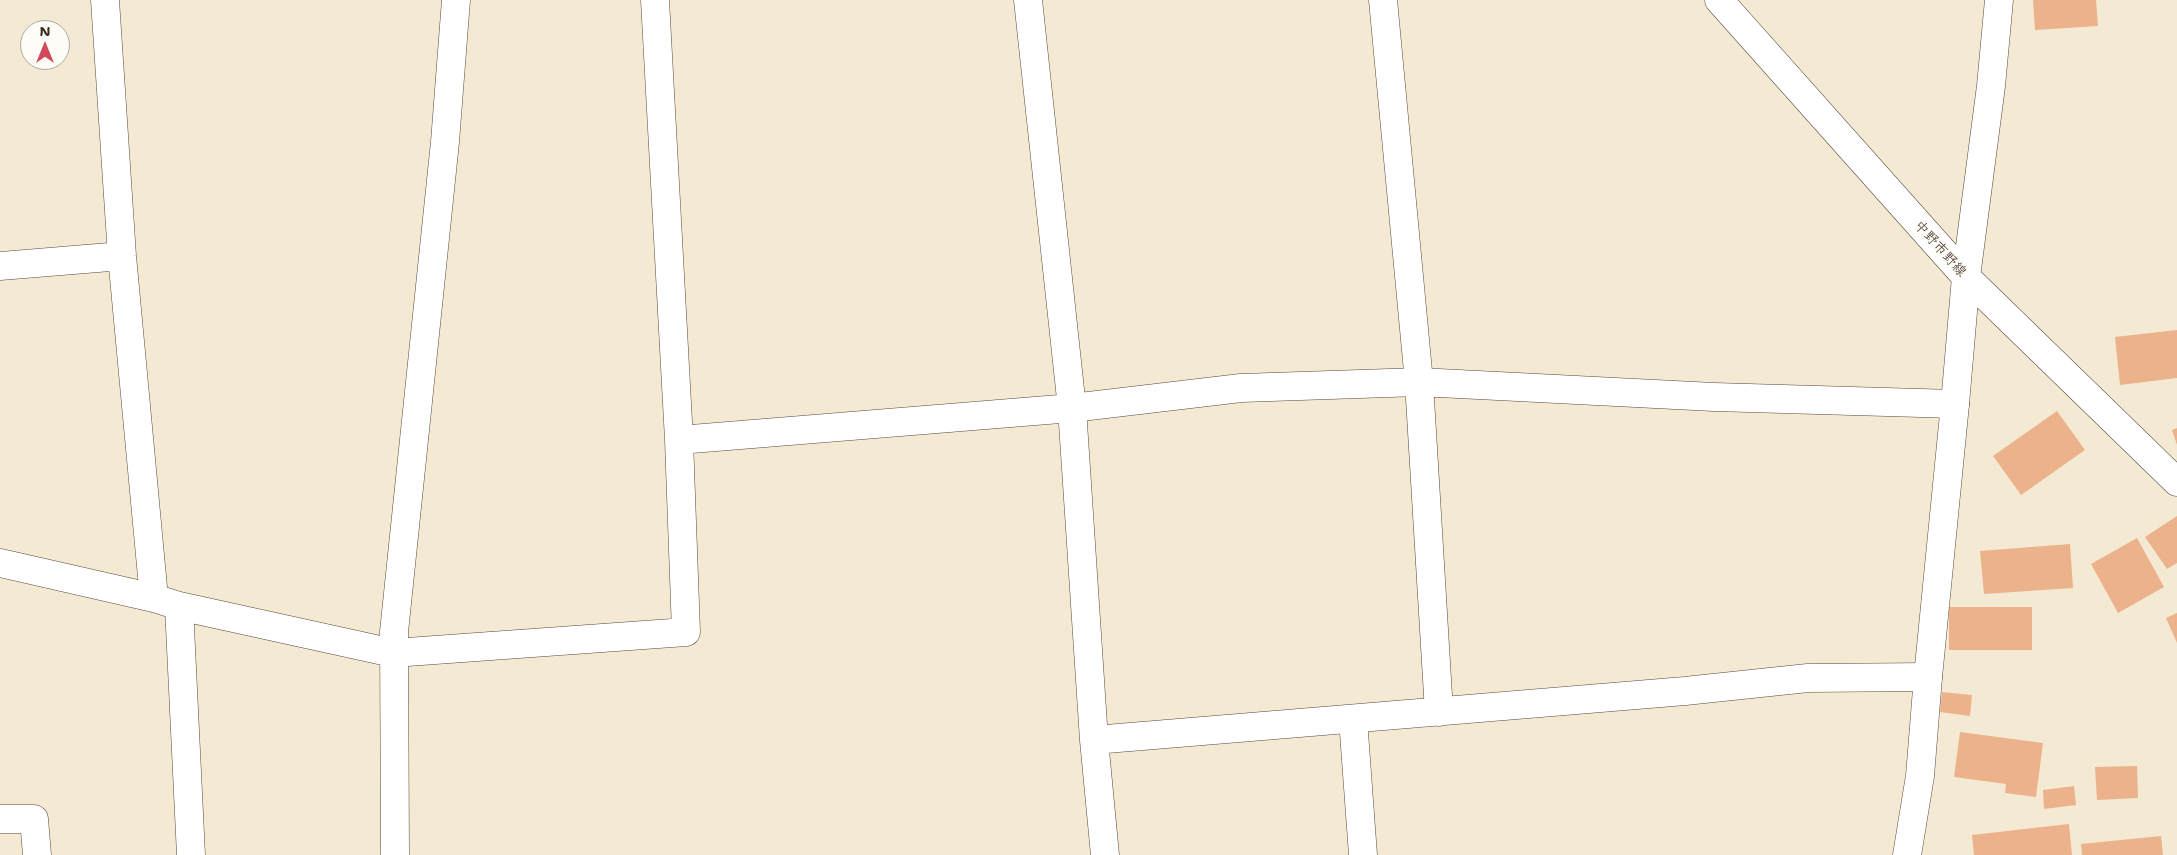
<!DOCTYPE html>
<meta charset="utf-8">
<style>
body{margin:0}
#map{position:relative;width:2177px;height:855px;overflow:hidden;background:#f4ead3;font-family:"Shantell Sans",sans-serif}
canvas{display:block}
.north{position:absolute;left:20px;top:20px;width:50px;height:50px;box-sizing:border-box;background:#fdfcf7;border:1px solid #afa8a0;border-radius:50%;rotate:0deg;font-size:14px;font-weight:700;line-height:20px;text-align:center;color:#3b2a1e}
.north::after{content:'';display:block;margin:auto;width:18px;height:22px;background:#d1495b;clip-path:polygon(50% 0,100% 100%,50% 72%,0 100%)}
</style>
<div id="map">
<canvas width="2177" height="855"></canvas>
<div class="north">N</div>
</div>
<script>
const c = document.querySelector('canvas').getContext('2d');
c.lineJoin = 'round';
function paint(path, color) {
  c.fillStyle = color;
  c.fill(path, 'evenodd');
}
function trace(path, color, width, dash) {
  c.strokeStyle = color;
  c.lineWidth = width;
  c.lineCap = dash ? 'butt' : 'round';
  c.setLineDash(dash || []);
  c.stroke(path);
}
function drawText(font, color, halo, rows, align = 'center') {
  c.font = font + ' "Shantell Sans","Klee One",sans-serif';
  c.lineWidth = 5;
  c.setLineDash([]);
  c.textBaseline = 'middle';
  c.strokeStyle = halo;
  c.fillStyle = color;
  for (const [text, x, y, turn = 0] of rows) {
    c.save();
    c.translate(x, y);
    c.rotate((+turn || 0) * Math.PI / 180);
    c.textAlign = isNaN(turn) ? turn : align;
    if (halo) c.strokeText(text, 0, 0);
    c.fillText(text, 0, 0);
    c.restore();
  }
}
paint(new Path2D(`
 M2033,0H2096L2098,26L2035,30Z
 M2177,330V378L2120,385L2115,337Z
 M2057,411L2085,450L2021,495L1993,456Z
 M2177,428V445L2172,430Z
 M2177,516V563L2167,569L2145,537Z
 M2137,538L2164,587L2118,613L2091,564Z
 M2070,544L2073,588L1984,594L1980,551Z
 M1949,607H2032V650H1949Z
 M2177,613V643L2166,618Z
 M1942,692L1972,695L1970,716L1940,712Z
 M1960,732L2043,743L2036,797L2005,793L2006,784L1954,777Z
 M2137,766L2138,798L2097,800L2095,767Z
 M2074,786L2076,805L2044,809L2043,790Z
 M2069,824L2072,855H1974L1972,835Z
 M2161,836L2163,855H2082L2081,844Z`), '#ebb28c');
const street = new Path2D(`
 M105,0L122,256L154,598
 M1028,0L1072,408L1094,740L1685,691L1808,678L1928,677
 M1383,0L1419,382L1439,712
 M0,266L122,256
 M679,440L1072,408L1241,388L1419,382L1714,397L1955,404
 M0,563L154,598L179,606L393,653L686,632L679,440L655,0
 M179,606L191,855
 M1353,719L1363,855
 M1094,740L1105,855
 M0,819H34L37,855
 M395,855L394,632L445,142L456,0`);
const secondary = new Path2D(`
 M1719,0L1966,277L2177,482
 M1907,855L1920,776L1928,677L1955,404L1966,277L1991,86L1999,0`);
trace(street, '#574739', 29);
trace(secondary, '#574739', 29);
trace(street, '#fff', 28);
trace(secondary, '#fff', 28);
drawText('14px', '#3b2a1e', '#fdfcf7', [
 ["中野市野線",1940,249,48]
]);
</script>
